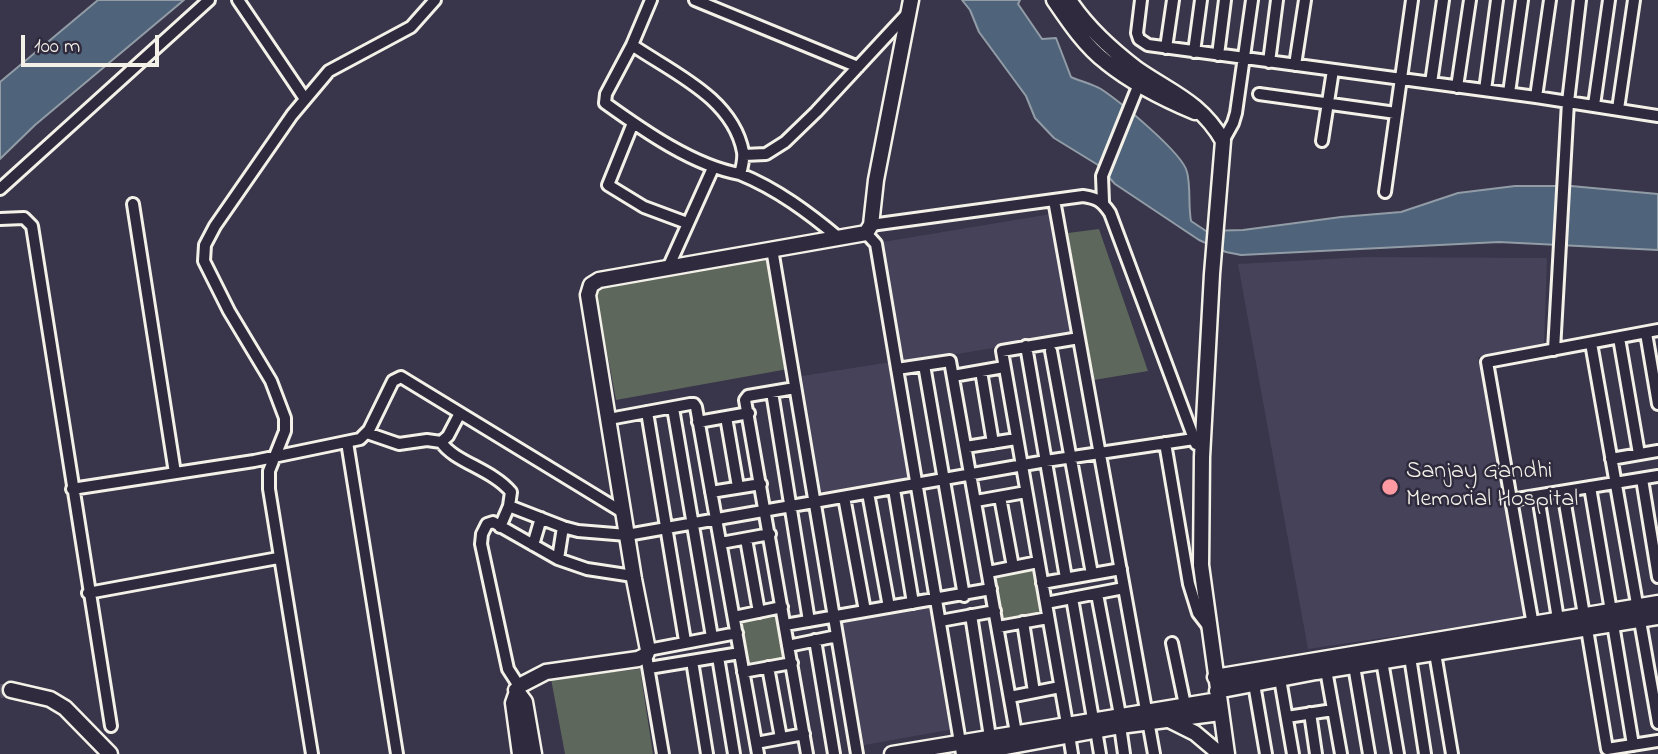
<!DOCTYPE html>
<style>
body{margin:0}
#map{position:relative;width:1658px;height:754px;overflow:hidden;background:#39354a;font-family:"Indie Flower",sans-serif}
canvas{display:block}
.scale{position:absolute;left:21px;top:35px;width:138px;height:32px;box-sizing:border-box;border:4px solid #f4f1e8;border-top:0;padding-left:9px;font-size:21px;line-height:24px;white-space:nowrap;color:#f4f1e8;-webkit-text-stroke:5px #2f2a3d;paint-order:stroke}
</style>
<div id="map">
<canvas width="1658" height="754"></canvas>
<div class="scale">100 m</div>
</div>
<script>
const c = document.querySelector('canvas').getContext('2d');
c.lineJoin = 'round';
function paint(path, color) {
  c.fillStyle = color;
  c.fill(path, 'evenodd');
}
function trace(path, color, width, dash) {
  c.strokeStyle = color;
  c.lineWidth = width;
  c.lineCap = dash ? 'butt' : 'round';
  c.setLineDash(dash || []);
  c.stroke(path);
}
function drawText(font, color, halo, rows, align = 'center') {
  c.font = font + ' "Indie Flower",sans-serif';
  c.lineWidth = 5;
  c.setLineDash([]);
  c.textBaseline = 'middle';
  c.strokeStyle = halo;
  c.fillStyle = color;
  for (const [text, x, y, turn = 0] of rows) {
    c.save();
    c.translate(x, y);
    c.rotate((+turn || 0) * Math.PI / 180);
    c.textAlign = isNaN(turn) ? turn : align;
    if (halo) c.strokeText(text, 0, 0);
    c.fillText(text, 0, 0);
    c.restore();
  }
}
paint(new Path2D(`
 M1051,214L1071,335L903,363L883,242Z
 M1366,257L1547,258L1544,343L1478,357L1525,617L1308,649L1238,264Z
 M891,362L909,478L821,492L802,376Z
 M933,602L954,729L859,746L837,618Z`), '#45425a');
paint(new Path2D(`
 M1099,229L1148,371L1094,380L1068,233Z
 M768,257L788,369L616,400L595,288Z
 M1036,565L1045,617L1003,624L994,573Z
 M781,611L789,662L747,669L738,618Z
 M640,669L653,754H565L551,679Z`), '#5d675c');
const water = new Path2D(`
 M98,0H184L35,125L0,159V82Z
 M962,0H1020L1018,4L1042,39L1056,38L1071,77C1080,81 1092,84 1101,89C1119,101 1183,153 1187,172C1191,187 1188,205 1191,221L1206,231L1243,230L1341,217L1401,212L1458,193L1515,186H1571L1658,194V250L1499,242L1241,255L1226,252L1199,240L1115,184L1098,165L1054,138L1035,118L1026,96L979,32L970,10Z`);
paint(water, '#4f647a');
trace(water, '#919ca6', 2);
trace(new Path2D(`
 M0,691L11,690`), '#555162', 14, [14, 7]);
const minor = new Path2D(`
 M238,0L305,99
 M651,0L632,45L606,94L605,103C644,131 694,166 740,174
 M695,0L858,67
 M1141,0L1137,33L1139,39L1148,45L1536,97L1658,116
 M632,45C673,73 733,98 743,152C744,159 742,167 740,174C777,189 809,213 839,238
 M1166,48L1173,0
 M1194,52L1201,0
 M1218,55L1225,0
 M1269,62L1277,0
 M1295,65L1305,0
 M1431,83L1443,0
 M1457,87L1470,0
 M1485,90L1497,0
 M1509,93L1522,0
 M1259,94L1396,113
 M1536,97L1550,0
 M1594,105L1609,0
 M1618,109L1634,0
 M633,123L608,185L644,207L687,223
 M1223,141L1233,123L1236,113L1252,0
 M1322,141L1333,70
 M744,155L766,154L785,142L816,112L907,14
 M0,189L209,0
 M1385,192L1412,0
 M1054,200L1154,754
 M1103,202L1102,176L1139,84
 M133,204L175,473
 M0,219L24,218L32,226L111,726
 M871,225L1083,196C1097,198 1102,201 1110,213L1196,444
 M866,233L876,244L962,754
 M772,249L857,754
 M668,268L713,168
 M1646,333L1658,404
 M1619,338L1639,454
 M1591,343L1658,723
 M1026,346L1066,578
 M1554,350L1568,102L1580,0
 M1051,351L1092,574
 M924,365L964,596
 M897,369L950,361L1016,733
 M981,371L993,443
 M953,376L1004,367
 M795,388L748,396L745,400L807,754
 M772,392L809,621
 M673,408L712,637
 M647,412L685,641
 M726,417L738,487
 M609,419L690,404H694L696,407L758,754
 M698,422L749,413
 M367,433L399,444L427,440L441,442L448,436L460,413
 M347,442L397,754
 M441,442C454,462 492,469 511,492L509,506L500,527
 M1165,443L1189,584L1198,613L1208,626
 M966,447L1016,439
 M1611,459L1658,451
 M1642,479L1658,577
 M1590,487L1611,611
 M72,489L254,461L360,439L369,430L393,381L401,377L624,513
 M894,489L913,603
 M711,492L761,484
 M1563,492L1584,615
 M868,493L889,607
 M1538,496L1558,619
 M844,497L865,611
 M1000,497L1013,567
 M1511,500L1658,476
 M976,501L1026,492
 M509,506L563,527
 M746,539L759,612
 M721,543L770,534
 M533,545L541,518
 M558,559L563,527L578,531L627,535L1046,461L1194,439
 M988,572L1038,562
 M1042,583L1121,569
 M88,593L278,558
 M1097,594L1120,715
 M1072,598L1093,719
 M1046,603L1124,588
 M971,615L990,737
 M734,617L782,607
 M940,621L995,611
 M1023,622L1034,692
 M1613,624L1633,745
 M785,625L991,589
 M998,627L1048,618
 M1587,629L1607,749L1658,741
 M1534,631L1487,362L1658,330
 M815,640L834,754
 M1172,643L1185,705
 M788,646L837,636
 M648,650L737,633
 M1435,653L1452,754
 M646,655L663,754
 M718,657L734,754
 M1410,657L1425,754
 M692,661L707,754
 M1382,661L1398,754
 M1354,666L1369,754
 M768,667L781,738
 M649,668L740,653
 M1326,670L1341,754
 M743,672L792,663
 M1280,679L1293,754
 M1254,684L1266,754
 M519,686L508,669L481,544L482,534L487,524L493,522L558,559L587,569L633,576
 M1010,697L1060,687
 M1310,713L1316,754
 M1287,717L1333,710
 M1067,724L1002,351L1079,338
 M1120,726L1124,754
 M1096,730L1100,754
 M1069,735L1072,754
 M756,743L804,734
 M312,754L269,489V471L285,431V418L271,381L229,311L204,261L205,245L215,226L292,115L329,71L411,27L435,0`);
const tertiary = new Path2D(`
 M1054,0C1069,22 1085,46 1106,62C1132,83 1164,99 1195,112
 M1069,0C1086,26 1112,50 1137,69C1170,92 1201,102 1223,141L1212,274L1202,457L1201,565L1227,754
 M1215,677L1658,603
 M11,690L50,699L65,708L110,754
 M516,690L525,702L534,754
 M1217,691L1316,672L1658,617
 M1169,720L1195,733L1220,754
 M520,754L513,703L519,686L546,672L638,659L646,655L648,650L634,579L588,295L591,285L599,280L866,233L871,225L876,180L911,0
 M892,754L1218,700
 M967,754L1120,726L1220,713`);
trace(minor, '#f4f1e8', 16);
trace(tertiary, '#f4f1e8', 19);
trace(minor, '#2f2a3d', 10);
trace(tertiary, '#2f2a3d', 14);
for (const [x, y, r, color] of [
 [1390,487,9,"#ff9aa2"]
]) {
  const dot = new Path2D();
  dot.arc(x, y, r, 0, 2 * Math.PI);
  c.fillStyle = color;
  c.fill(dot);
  trace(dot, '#2f2a3d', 2.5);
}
drawText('24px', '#f4f1e8', '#2f2a3d', [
 ["Sanjay Gandhi",1406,473],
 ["Memorial Hospital",1406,501]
], 'left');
</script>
